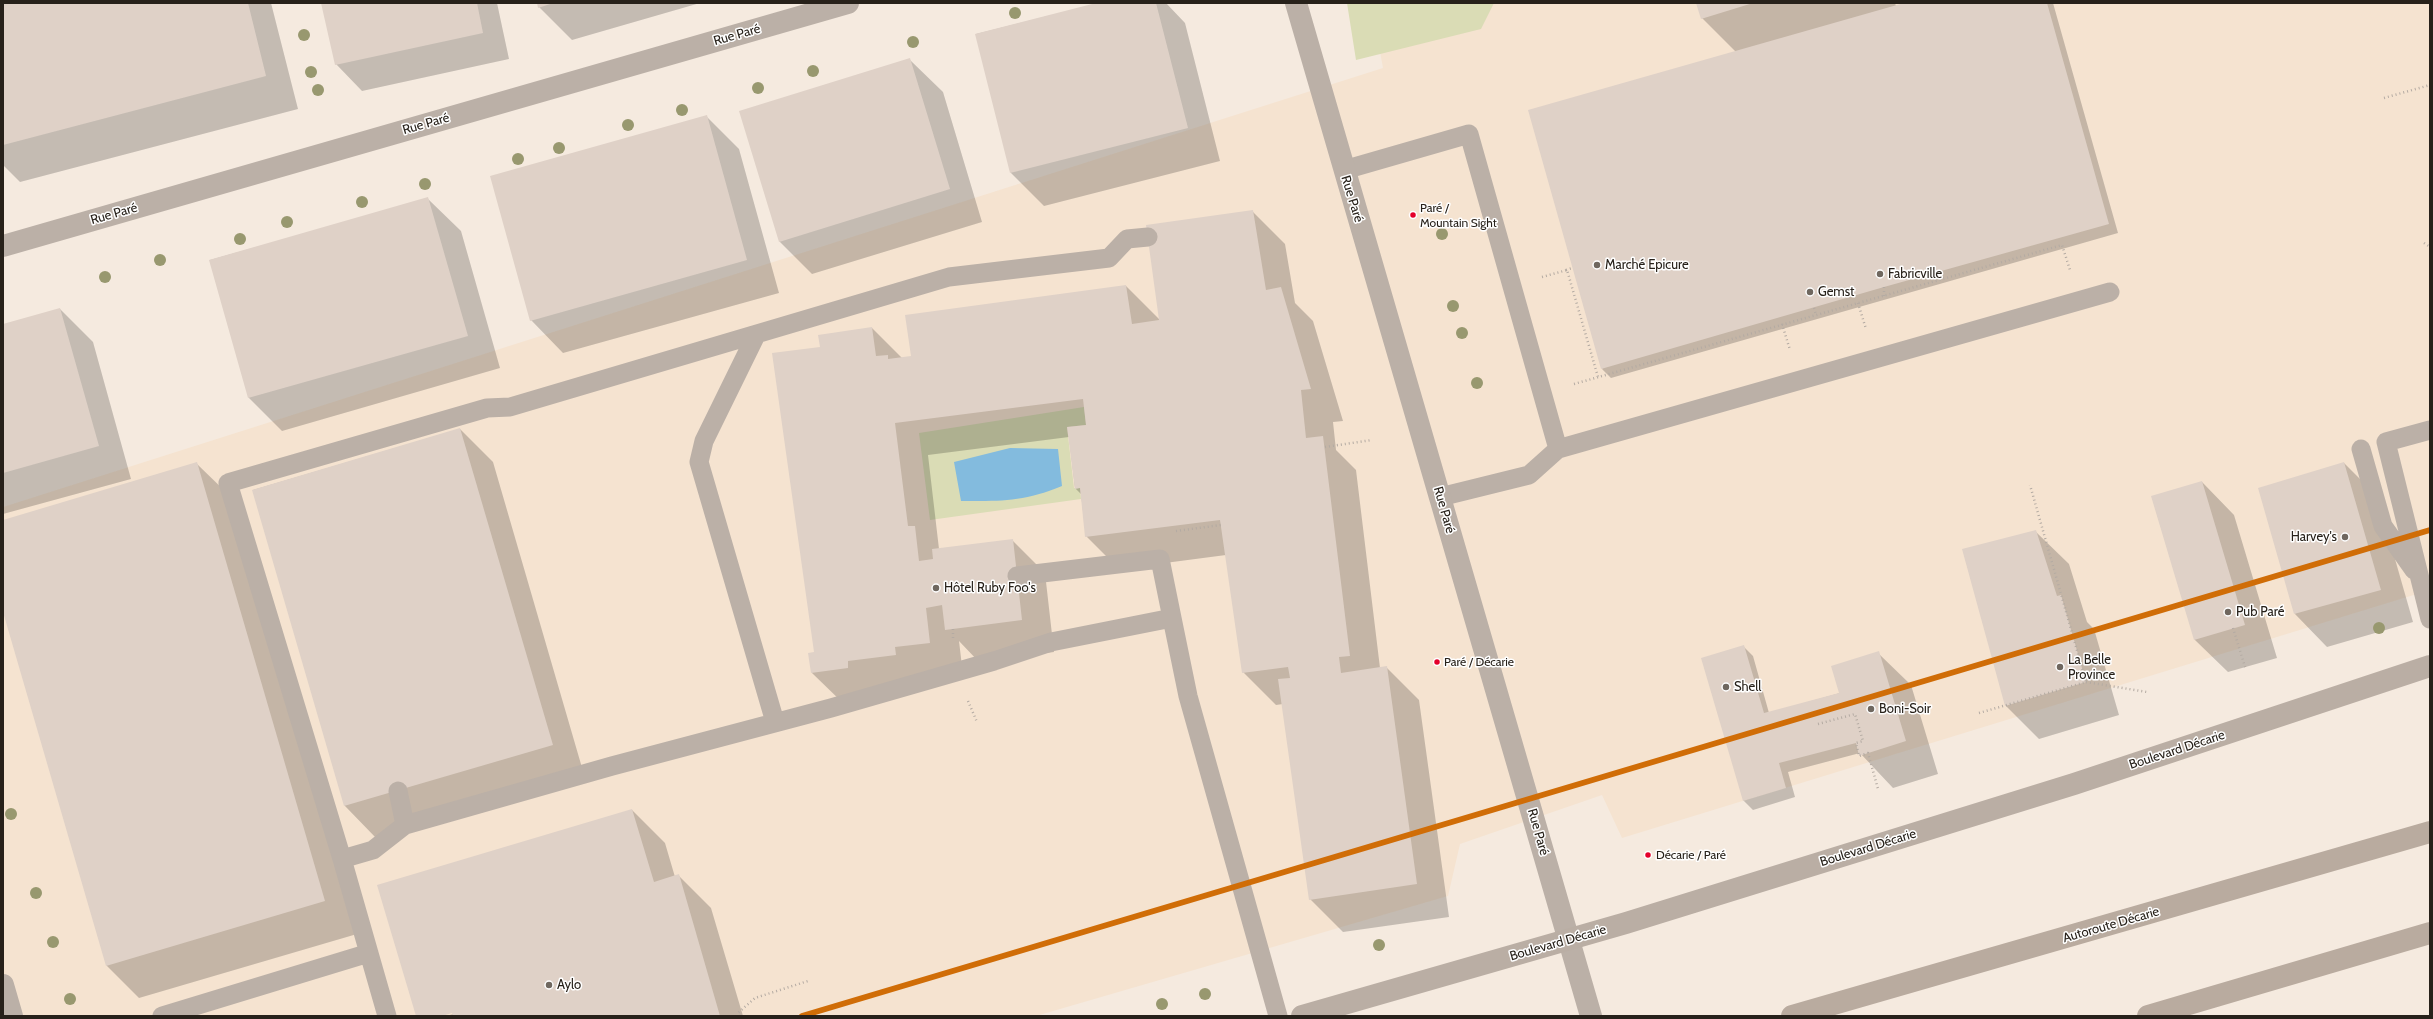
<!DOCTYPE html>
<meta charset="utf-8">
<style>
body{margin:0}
#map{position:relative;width:2433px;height:1019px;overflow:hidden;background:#f5eadf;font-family:Cabin,sans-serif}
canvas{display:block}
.frame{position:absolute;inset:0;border:4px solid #27211a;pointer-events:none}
</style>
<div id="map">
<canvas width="2433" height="1019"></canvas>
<div class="frame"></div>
</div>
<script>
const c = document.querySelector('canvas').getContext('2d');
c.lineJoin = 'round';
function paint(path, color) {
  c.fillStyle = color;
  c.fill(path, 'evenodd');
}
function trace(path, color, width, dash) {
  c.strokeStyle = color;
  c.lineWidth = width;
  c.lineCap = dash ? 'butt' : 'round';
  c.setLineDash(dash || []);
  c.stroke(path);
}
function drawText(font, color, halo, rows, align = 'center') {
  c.font = font + ' Cabin,sans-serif';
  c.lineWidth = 3;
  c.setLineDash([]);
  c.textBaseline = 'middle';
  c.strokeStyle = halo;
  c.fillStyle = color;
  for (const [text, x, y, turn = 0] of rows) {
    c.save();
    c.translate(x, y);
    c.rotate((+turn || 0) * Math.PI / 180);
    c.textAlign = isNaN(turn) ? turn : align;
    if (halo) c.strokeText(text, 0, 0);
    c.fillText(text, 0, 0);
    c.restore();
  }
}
paint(new Path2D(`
 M1371,3H2430V590L1622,838L1602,795L1460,844L1448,896L1036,1016H3V507L1383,68Z`), '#f5e3d0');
paint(new Path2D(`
 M1347,3H1494L1481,29L1356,60Z
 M1084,407L1086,425L1067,427L1074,488H1080L1081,499L930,520L919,433Z`), '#dadcb5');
paint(new Path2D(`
 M1010,448L1058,449L1062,486C1023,502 1002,501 961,501L954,462Z`), '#83bbde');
paint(new Path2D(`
 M3,3H271L298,109L20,182L3,165Z
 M322,3H497L509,59L362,91L336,64Z
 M538,3H700L572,40L539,7Z
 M1100,3H1166L1185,23L1220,161L1044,206L1011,173L976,34Z
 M1697,3H1895L1896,6L1907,3H2053L2118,233L1611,378L1602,369L1736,52L1702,18Z
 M910,60L943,92L982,222L812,274L779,241Z
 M706,116L739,149L779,293L563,353L531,320Z
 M428,199L461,231L500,368L282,431L249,398L210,260Z
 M1252,211L1285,244L1295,303L1313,321L1343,421L1333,422L1336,450L1356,470L1380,668L1386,667L1419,700L1449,917L1343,932L1310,899L1283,704L1276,705L1243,672L1226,555L1119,569L1086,536L1081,494L1075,488L1069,437L928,455L939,549L1012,540L1045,573L1054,652L979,662L959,641L963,675L845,705L812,673L815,653L821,348L872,328L902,358L912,357L1126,286L1160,320Z
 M60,309L93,342L131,479L3,514V325Z
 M460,429L493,462L585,778L377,839L345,806L253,490Z
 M2344,463L2377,496L2413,622L2327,647L2295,614Z
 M197,464L230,496L357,934L139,998L107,966L3,608V521Z
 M2202,482L2234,515L2277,658L2228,672L2195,640L2152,497Z
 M2036,532L2069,564L2087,622L2094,629L2119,715L2039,739L2006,706L1963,550Z
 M1744,647L1753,656L1769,713L1840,693L1878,653L1911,685L1938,774L1893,788L1860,753L1788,772L1795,797L1753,810L1743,800Z
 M632,810L665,843L675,877L679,876L711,908L743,1016H446L457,1013L456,1011L439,1016H417Z`), '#0003');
paint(new Path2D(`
 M3,3H248L266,76L3,145Z
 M321,3H477L483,33L335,65Z
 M537,3H553L538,8Z
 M1096,3H1156L1188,128L1010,173L975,34Z
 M1696,3H1753L1701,19Z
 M1904,3H2047L2109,224L1884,287L1601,369L1528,110Z
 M910,58L950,189L779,242L739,111Z
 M707,115L747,260L530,321L490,176Z
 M428,197L468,336L248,398L209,260Z
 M1253,210L1266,290L1281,287L1311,389L1301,390L1306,438L1323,436L1350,656L1339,657L1341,673L1387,666L1417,884L1309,900L1278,679L1290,678L1288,667L1242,673L1220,520L1085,537L1080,488L1075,489L1067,427L1086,425L1083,399L895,423L908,526H915L919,561L933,559L932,549L1013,539L1022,620L945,630L942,605L926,608L930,643L895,647L896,655L848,661V668L811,673L808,653L814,652L772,353L820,347L818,335L872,327L876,356L888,355V359L911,356L905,315L1126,285L1132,324L1159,320L1146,225Z
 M60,308L99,446L3,473V324Z
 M460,428L553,745L344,806L252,490Z
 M197,462L325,901L106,966L3,612V520Z
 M2344,462L2381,590L2294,614L2258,488Z
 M2202,481L2245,625L2194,640L2151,496Z
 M2036,530L2057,596L2061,595L2086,682L2005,706L1962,549Z
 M1744,645L1764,713L1839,693L1831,666L1879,651L1906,741L1859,756L1856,743L1779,763L1786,788L1743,801L1701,658Z
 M632,809L654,882L679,874L720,1016H453L452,1013L442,1016H416L377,885Z`), '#dfd1c7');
trace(new Path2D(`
 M2384,98L2430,85
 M2424,243L2430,247
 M1566,270L1572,268
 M1542,277L1567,270L1598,377
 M1884,287V296
 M1858,303L1866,329
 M1814,308L1816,315
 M1782,324L1790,350
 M1574,384L2062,245L2070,270
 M1325,447L1372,440
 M1176,531L1221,525
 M2233,628L2246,670
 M953,629V638
 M2086,682L2147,692
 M968,701L977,722
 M1979,713L2086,682L2030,485
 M1818,724L1855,714L1863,741L1856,743L1859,756L1868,753L1878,789
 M739,1016L738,1013L755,998L808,981`), '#b4aba3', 2.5, [1, 3]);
trace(new Path2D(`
 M1344,170L1469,134L1558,449
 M756,335L704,441L699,462L775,722
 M2430,430L2386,442L2430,619
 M2361,449L2383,526L2414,570
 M1440,497L1529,475L1558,449L2110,292
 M1017,576L1160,559L1172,618
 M398,791L405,825L612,766L831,708L994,661L1051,642L1172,618L1188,696L1278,1016
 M342,859L228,483L487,408L510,407L949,277L1109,258L1127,239L1148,237
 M162,1016L369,953
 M387,1016L342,859L373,850L405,825`), '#bbb0a7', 19);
trace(new Path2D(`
 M1296,3L1591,1016
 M3,246L848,3
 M3,985L12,1016`), '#bbb0a7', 22);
trace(new Path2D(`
 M1302,1016L1626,923L2074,784L2430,666`), '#baaea4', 22);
trace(new Path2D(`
 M1792,1016L2430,832
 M2148,1016L2430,933`), '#b9ab9f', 22);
trace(new Path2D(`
 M802,1016L2430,530`), '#d06d07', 6);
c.fillStyle = '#98986f';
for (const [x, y] of [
 [1015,13],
 [304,35],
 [913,42],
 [813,71],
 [311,72],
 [758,88],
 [318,90],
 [682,110],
 [628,125],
 [559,148],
 [518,159],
 [425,184],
 [362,202],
 [287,222],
 [1442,234],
 [240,239],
 [160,260],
 [105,277],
 [1453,306],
 [1462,333],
 [1477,383],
 [2379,628],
 [11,814],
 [36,893],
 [53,942],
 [1379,945],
 [1205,994],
 [70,999],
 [1162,1004]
]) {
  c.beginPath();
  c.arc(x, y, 6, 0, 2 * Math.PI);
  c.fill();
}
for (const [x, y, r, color] of [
 [1413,215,3.5,"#e4002b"],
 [1597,265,4,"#6f675f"],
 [1880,274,4,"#6f675f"],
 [1810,292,4,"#6f675f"],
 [2345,537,4,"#6f675f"],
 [936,588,4,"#6f675f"],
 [2228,612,4,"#6f675f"],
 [1437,662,3.5,"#e4002b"],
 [2060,667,4,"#6f675f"],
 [1726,687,4,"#6f675f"],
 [1871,709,4,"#6f675f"],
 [1648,855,3.5,"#e4002b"],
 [549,985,4,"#6f675f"]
]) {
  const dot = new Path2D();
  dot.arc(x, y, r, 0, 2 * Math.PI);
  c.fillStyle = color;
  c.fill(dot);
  trace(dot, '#fff', 1.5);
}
drawText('12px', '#27211a', '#fff', [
 ["Paré /",1420,208],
 ["Mountain Sight",1420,223],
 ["Paré / Décarie",1444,662],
 ["Décarie / Paré",1656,855]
], 'left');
drawText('13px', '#27211a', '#fff', [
 ["Rue Paré",737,35,-16],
 ["Rue Paré",426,124,-16],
 ["Rue Paré",1352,199,73],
 ["Rue Paré",114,214,-16],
 ["Rue Paré",1444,510,74],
 ["Boulevard Décarie",2177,750,-18],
 ["Rue Paré",1538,832,74],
 ["Boulevard Décarie",1868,848,-17],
 ["Autoroute Décarie",2111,925,-16],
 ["Boulevard Décarie",1558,943,-16]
]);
drawText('13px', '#27211a', '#fff', [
 ["Marché Epicure",1605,265],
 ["Fabricville",1888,274],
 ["Gemst",1818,292],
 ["Harvey's",2337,537,"right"],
 ["Hôtel Ruby Foo's",944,588],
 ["Pub Paré",2236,612],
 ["La Belle",2068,660],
 ["Province",2068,675],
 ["Shell",1734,687],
 ["Boni-Soir",1879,709],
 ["Aylo",557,985]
], 'left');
</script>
